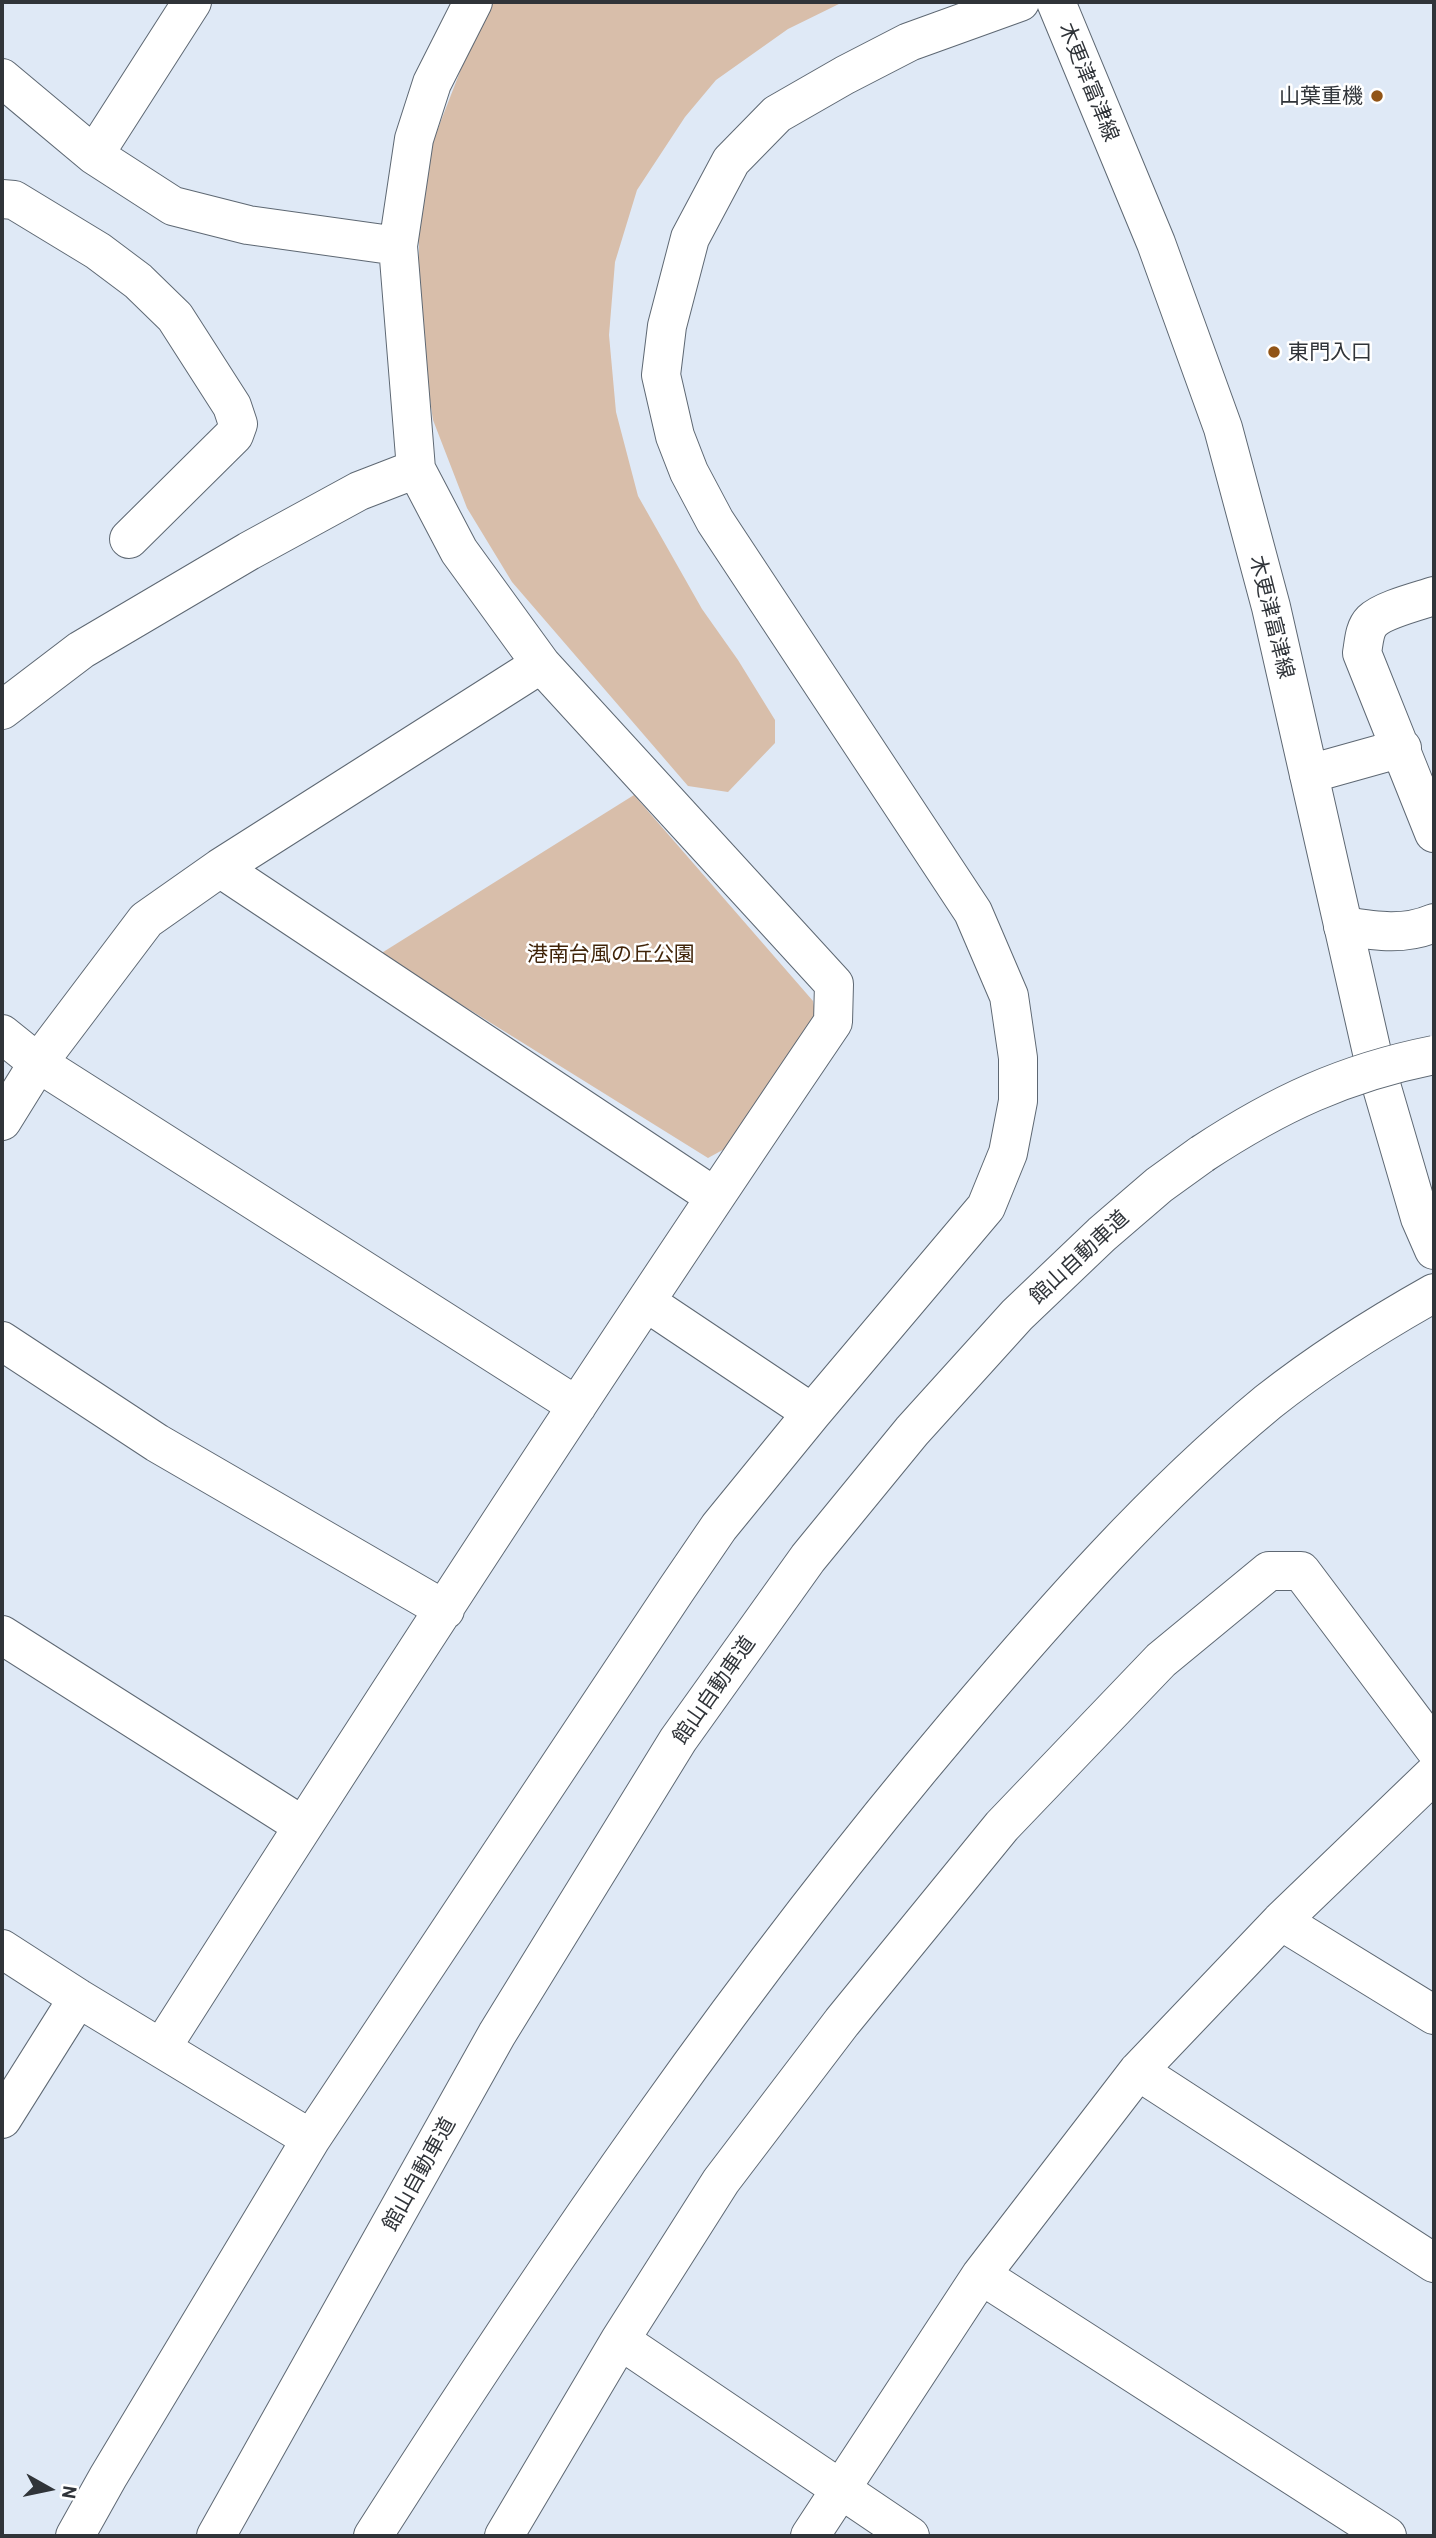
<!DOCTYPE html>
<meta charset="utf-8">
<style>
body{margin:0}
#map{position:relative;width:1436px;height:2538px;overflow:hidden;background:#dfe9f6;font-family:Barlow,sans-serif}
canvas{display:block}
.frame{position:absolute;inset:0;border:4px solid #303439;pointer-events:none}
.north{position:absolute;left:14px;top:2454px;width:70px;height:70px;-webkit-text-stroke:5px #fff;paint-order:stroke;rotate:99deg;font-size:19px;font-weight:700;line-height:28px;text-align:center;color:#303439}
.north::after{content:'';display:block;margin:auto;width:24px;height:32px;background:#303439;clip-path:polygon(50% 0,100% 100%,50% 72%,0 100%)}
</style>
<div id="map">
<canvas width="1436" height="2538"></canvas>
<div class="frame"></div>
<div class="north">N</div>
</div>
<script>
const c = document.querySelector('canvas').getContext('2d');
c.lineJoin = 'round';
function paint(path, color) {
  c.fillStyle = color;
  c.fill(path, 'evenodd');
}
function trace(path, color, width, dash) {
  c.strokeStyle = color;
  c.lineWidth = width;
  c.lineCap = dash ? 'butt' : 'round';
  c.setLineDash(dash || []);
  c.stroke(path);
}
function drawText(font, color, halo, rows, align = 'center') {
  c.font = font + ' Barlow,"Noto Sans JP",sans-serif';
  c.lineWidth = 5;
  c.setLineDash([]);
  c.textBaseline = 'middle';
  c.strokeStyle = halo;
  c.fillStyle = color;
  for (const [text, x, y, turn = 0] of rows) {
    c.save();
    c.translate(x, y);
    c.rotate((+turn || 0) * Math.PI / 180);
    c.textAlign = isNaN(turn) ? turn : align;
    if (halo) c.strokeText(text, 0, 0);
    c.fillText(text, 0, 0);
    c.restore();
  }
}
paint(new Path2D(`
 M493,2H843L788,29L716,80L685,117L637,190L615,262L609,335L616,412L638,496L702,609L738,660L775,720V743L728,792L688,786L512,582L467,508L433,420L419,328V223L430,149L468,51Z
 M634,795L813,1001L816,1019L739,1141L708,1158L380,954Z`), '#d8beaa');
const minor = new Path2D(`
 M2,78L94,155L173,206L248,225L398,246
 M94,155L192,2
 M2,199L14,200L98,251L138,281L175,317L232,406L238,424L234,435L129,539
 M1434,596C1419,601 1383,610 1372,621C1364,629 1364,642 1362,653L1434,833
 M2,710L81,650L249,551L359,491L416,469
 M1309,774L1402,748
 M220,868L715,1197
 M1343,926C1375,931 1404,936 1434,923
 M2,1034L38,1063L577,1406
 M2,1121L38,1063L146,920L220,868L541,664
 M646,1302L812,1413
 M2,1341L157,1443L445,1610
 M2,1635L303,1826
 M1281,1921L1434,2015
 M2,1949L78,1998L311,2139
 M162,2047C381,1703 604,1360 833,1022L834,984L541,664L459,551L416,469L398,246L414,139L432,83L473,2
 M1138,2071L1434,2263
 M2,2119L78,1998
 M981,2275L1387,2536
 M620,2340L910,2536
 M75,2536L108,2477L311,2139L676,1590L719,1527L812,1413L986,1207L1008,1153L1018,1101V1058L1009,996L973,912L715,521L689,472L675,436L661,375L667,326L690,238L731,161L777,114L845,75L909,42L1020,2
 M504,2536L620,2340L721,2181L842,2022L1002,1826L1161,1660L1269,1571H1301L1434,1748
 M810,2536L981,2275L1138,2071L1281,1921L1434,1774`);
const major = new Path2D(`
 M1056,2L1156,243L1223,428L1271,607L1373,1057L1420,1218L1434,1250`);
const highway = new Path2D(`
 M216,2536L497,2034L678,1740L808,1558L912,1431L1017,1315L1102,1234L1159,1185L1202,1154
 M373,2536C552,2255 742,1978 958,1723C1054,1610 1153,1497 1268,1402C1320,1361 1377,1325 1434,1293`);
trace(minor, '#5e6873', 40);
trace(major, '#5e6873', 40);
trace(highway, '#5e6873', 40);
trace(minor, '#fff', 38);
trace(major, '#fff', 38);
trace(highway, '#fff', 38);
const highwayBridge = new Path2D(`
 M1202,1154C1278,1104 1344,1073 1434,1055`);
trace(highwayBridge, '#5e6873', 40, []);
trace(highwayBridge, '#fff', 38);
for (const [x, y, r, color] of [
 [1377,96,7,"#915416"],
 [1274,352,7,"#915416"]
]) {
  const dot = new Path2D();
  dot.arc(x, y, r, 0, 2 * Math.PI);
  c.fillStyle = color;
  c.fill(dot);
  trace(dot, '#fff', 2.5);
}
drawText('21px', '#303439', '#fff', [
 ["木更津富津線",1089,82,68],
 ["木更津富津線",1272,617,76],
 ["館山自動車道",1079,1257,-43],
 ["館山自動車道",714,1690,-55],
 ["館山自動車道",419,2174,-61]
]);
drawText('21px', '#303439', '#fff', [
 ["山葉重機",1363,96],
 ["東門入口",1288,352,"left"]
], 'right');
drawText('21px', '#402409', '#fff', [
 ["港南台風の丘公園",611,954]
]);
</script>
